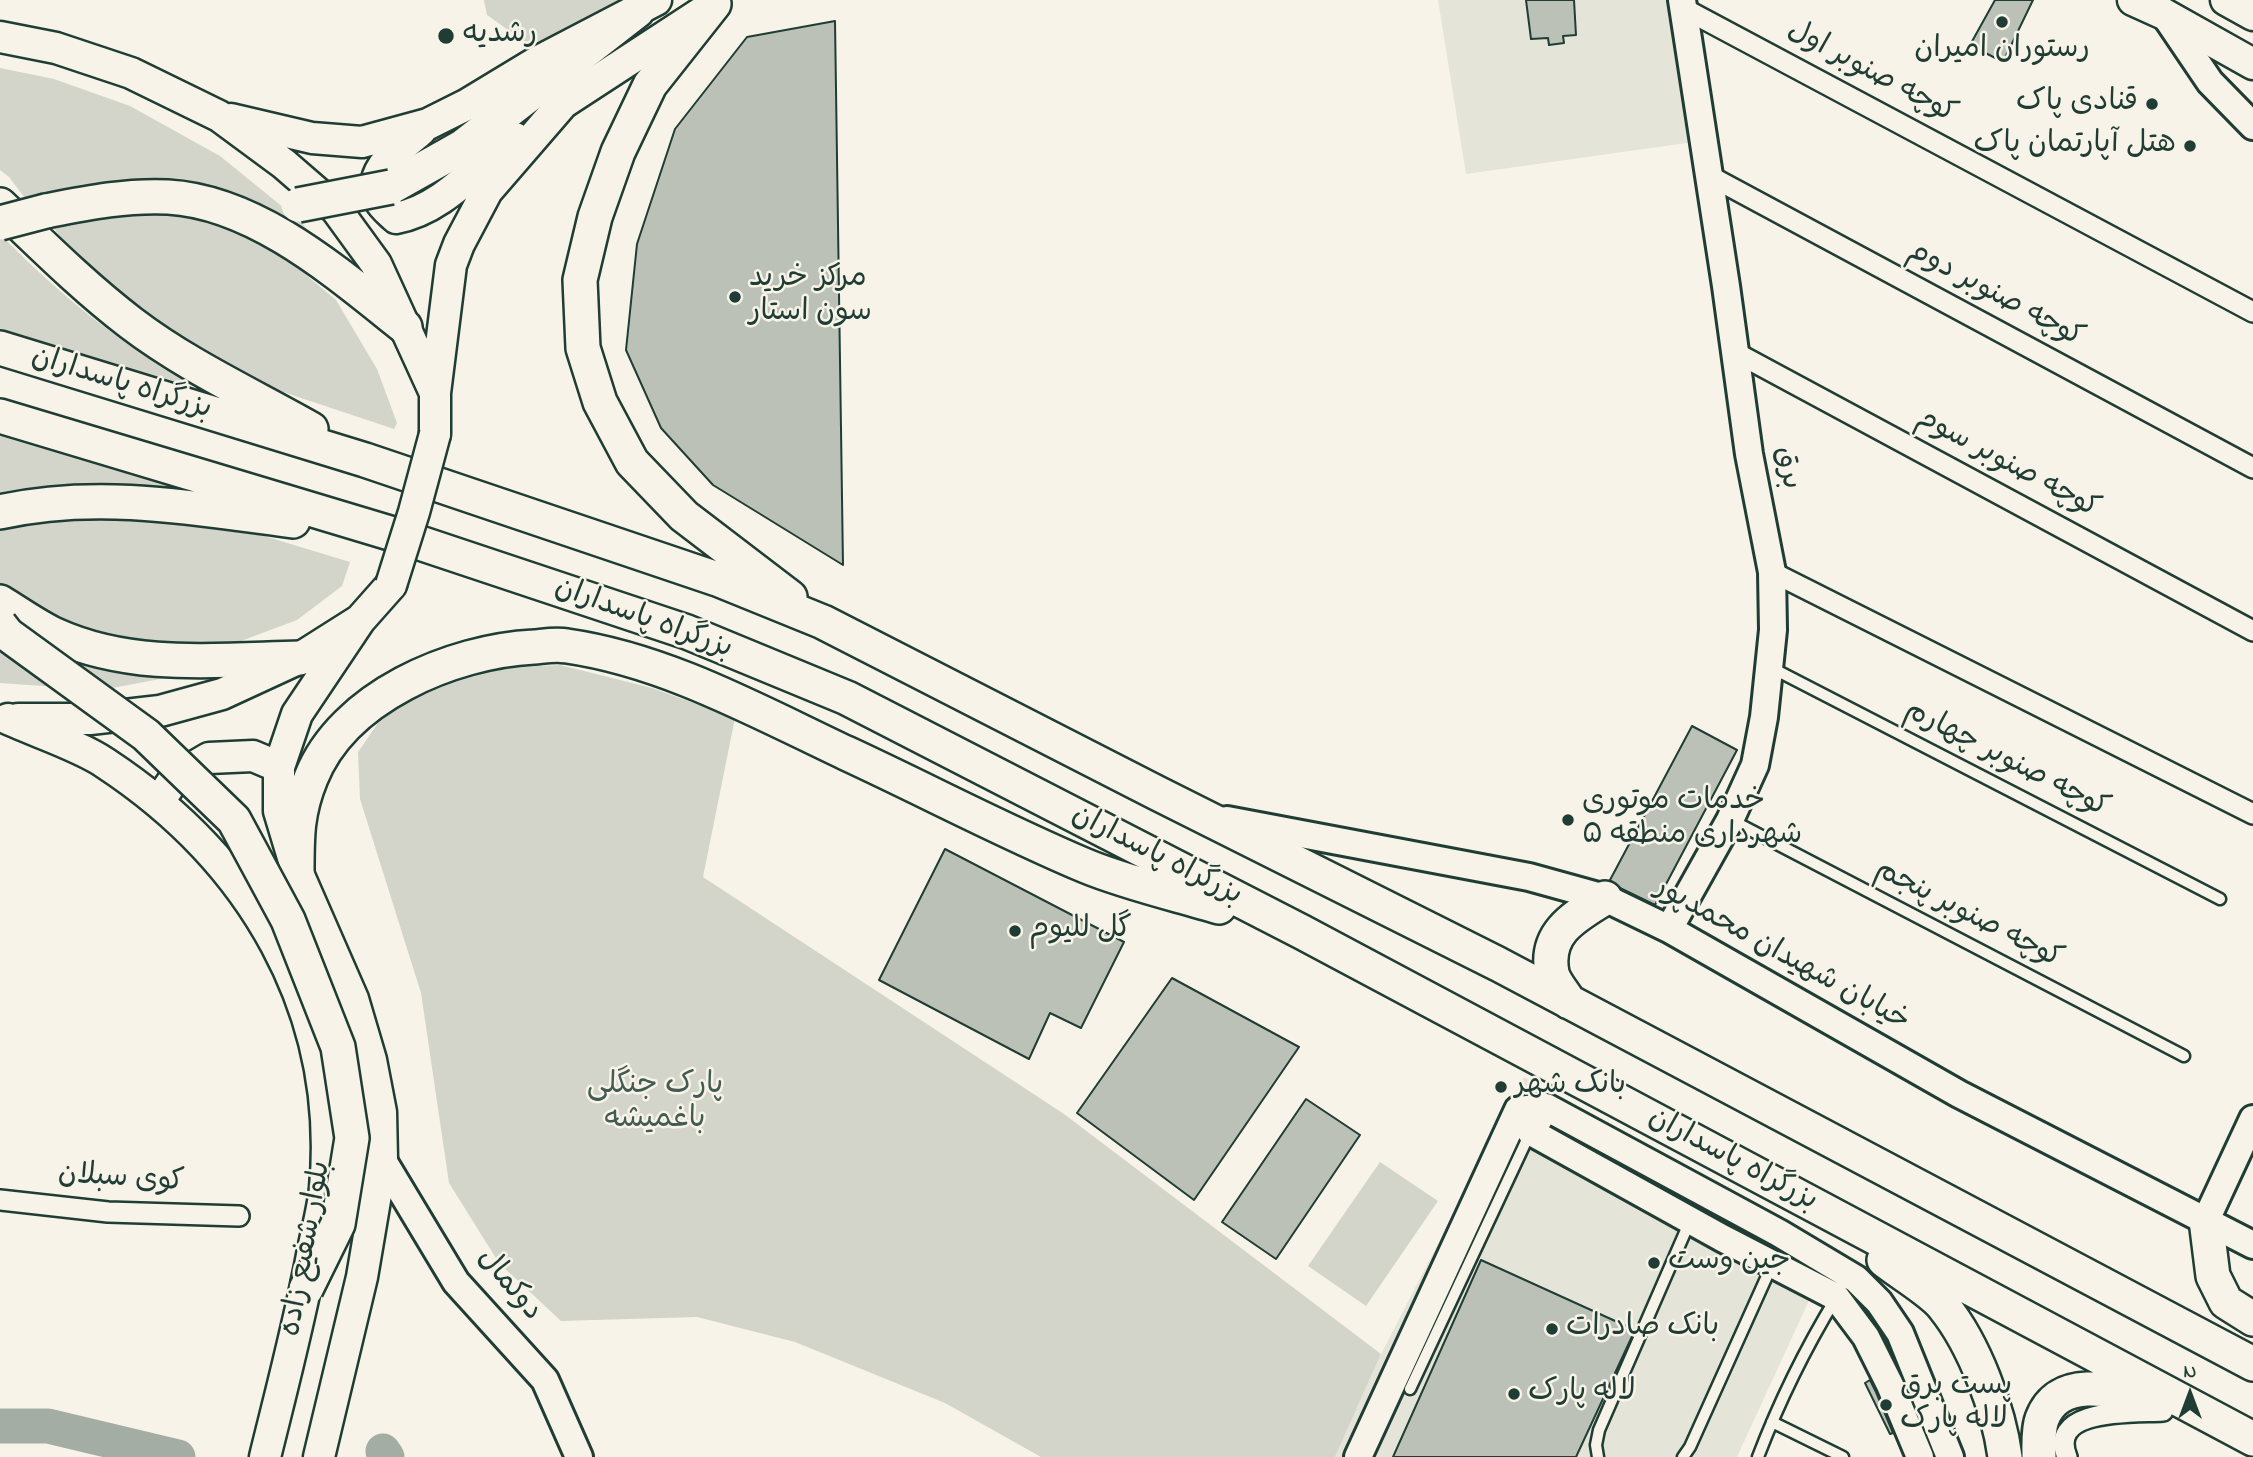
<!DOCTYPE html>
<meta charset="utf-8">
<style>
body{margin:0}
#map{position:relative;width:2253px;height:1457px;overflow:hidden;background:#f7f3e8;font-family:"Indie Flower",sans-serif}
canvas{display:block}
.north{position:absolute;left:2155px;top:1359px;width:70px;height:70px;-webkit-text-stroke:5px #f7f3e8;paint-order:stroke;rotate:0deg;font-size:19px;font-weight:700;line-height:28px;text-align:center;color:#1f3d34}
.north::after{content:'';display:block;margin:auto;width:24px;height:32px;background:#1f3d34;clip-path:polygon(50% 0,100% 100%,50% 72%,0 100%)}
</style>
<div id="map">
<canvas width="2253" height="1457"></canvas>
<div class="north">N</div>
</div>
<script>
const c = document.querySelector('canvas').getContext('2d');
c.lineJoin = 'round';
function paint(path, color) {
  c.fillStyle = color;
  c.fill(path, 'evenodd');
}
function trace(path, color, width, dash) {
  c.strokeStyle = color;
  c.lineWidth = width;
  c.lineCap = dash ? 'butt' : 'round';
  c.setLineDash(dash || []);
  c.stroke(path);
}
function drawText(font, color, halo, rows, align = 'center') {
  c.font = font + ' "Indie Flower","Playpen Sans Arabic",sans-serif';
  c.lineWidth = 5;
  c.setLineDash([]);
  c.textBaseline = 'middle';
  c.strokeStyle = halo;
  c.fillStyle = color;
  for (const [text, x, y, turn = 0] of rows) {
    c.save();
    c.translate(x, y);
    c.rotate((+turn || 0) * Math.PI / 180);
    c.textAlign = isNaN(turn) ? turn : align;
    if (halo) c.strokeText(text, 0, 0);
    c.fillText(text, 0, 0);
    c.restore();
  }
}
paint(new Path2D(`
 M1438,0H1671L1694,142L1466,174Z
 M1524,1077L1827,1252L1807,1305L1737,1457H1335L1381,1354Z`), '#e5e4d9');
paint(new Path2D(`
 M484,0H619L548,41L525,42L487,15Z
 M0,68L54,79L130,106L220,156L300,221L318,242L227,198L28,202L9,177L0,170Z
 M154,209L219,221L274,248L336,300L377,369L397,423L394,429L274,389L231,370L169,334L82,264L52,226L94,215Z
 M4,238C46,281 102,330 154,360C175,373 199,382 221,392L177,382L0,329V239Z
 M0,434L222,500L0,501Z
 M137,517L261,535L350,562L342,586L297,620L241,641L191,648H139L74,630L0,586V525L27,520Z
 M0,615L212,669L102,690L0,683Z
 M560,665L652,688L735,718L703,877L1064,1114L1381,1354L1335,1457H1041L945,1403L795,1342L697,1317L561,1321L499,1263L449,1183L421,993L360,799L358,752L387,710L460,678L512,667Z
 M1380,1162L1438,1201L1366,1306L1308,1266Z`), '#d3d5ca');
trace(new Path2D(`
 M0,1426H48L178,1457
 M383,1451L387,1457`), '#a4ada3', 35);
const building = new Path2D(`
 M1526,0H1574L1576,35L1563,36L1564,43L1549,45L1548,38L1531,39Z
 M1995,0H2033L2003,62L1970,45Z
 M835,21L843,565L713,485L661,428L626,350L637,244L675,129L747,37Z
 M1692,726L1737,750L1655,905L1622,889L1610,880Z
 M945,849L1124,942L1081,1028L1050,1013L1029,1059L879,980Z
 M1172,978L1299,1047L1194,1200L1077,1113Z
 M1306,1099L1360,1135L1276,1259L1222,1222Z
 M1481,1260L1635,1330L1576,1457H1393Z
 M1870,1380L1876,1392L1893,1433L1890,1434L1865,1383Z`);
paint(building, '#bbc1b6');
trace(building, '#1f3d34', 2);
const lane = new Path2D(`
 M1770,667L2220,899
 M1731,820L2184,1056
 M1410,1389L1530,1133
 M1772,1422L1843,1457
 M1598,1457L1596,1445L1599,1430L1690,1221
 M1683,1457L1690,1447L1772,1265
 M1758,1457C1779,1402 1805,1349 1836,1298`);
const street = new Path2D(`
 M1683,8L2253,312
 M1710,176L2253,468
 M1733,351L2253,631
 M1772,572L2253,814
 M0,1200L108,1212L239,1216
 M2067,1457C2047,1407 2135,1413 2163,1411`);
const secondary = new Path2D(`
 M2164,14L2210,82L2253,126
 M1227,820L1529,877L1605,898L1669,929L1959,1094L2253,1245
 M1669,929L1730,820L1755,765L1764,717L1773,630L1772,572L1749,454L1726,286L1682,0
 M1546,1107L1531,1132L1722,1238L1836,1297L1866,1337L1890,1385L1920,1457
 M382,1159L456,1282L545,1380L579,1457
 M2206,1220L2253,1119
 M1358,1457L1518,1110L1546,1107L1779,1233L1856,1279L1879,1302L1900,1333L1950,1457`);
const primary = new Path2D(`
 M2133,0L2164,14L2253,64
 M2226,0L2253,15
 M0,37L56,48L131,73L219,116L284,164L336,209L376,264L435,393V434
 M231,119L312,138L362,142L428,124L466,105L537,62L656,0
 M421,130C402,147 364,171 380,201C383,207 391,213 396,218C444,209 476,166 515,138
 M435,393L451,265L459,244L487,191L563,103L704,11
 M8,719C36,732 80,746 105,763C251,859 341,1009 325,1188C323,1208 317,1230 313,1250C300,1320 282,1388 265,1457
 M18,719H90L160,711L222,694L300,658L360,620L391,585
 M159,801L175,778L209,758L253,756L279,767
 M319,1457L362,1277L382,1159L381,1112L371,1060L353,999L297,871L279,811V767L297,714L360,620`);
const highway = new Path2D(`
 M714,4L650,85L618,152L595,217L580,280L583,348L600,402L632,462L684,516L790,597
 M391,187L462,147L637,11
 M0,205C43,246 84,287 131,323C186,365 251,395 311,429
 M46,211C87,203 126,195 168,197C257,202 338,274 405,327
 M0,348L365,460L717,579L823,622L1157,793L1498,964L2253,1364
 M0,416L393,534L687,632L847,698L1302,932L2253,1439
 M0,512C97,490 196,508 293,521
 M0,602C18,613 36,626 55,635C132,670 218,660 300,658
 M297,871C297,835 297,812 311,778C343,697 452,651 534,647C545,646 556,644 567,646C665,660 757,711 846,753C926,790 1005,832 1086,866C1127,883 1176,894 1219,907
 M1569,1002C1564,993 1554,982 1552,973C1544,932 1576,916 1605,898
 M2206,1220L2213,1276L2226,1302L2253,1319
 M1884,1260C1900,1273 1933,1292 1944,1307C1974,1344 1999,1410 2005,1457
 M2039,1457C2039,1445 2038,1430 2042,1419C2060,1371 2124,1393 2159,1401`);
trace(lane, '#1f3d34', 15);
trace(street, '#1f3d34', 24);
trace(secondary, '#1f3d34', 32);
trace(primary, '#1f3d34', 35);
trace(highway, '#1f3d34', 38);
trace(lane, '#f7f3e8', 10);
trace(street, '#f7f3e8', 19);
trace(secondary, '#f7f3e8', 26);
trace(primary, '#f7f3e8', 30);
trace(highway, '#f7f3e8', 33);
const primaryBridge = new Path2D(`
 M391,585L414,512L435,434`);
const highwayBridge = new Path2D(`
 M298,205L391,187
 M0,223L46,211
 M0,625L7,634L146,735L234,820L288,920L338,1047L352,1138L338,1224L306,1289`);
trace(primaryBridge, '#1f3d34', 35, []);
trace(highwayBridge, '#1f3d34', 38, []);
trace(primaryBridge, '#f7f3e8', 30);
trace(highwayBridge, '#f7f3e8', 33);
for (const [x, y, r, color] of [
 [2002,22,7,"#1f3d34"],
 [446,36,9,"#1f3d34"],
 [2152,104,7,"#1f3d34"],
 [2190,146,7,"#1f3d34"],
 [735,297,7,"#1f3d34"],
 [1568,820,7,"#1f3d34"],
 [1015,931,7,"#1f3d34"],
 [1501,1087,7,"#1f3d34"],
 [1654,1263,7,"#1f3d34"],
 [1552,1329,7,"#1f3d34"],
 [1514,1394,7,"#1f3d34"],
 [1886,1405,7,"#1f3d34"]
]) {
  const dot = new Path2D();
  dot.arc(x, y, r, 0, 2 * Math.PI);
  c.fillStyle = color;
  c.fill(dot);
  trace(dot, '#f7f3e8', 2.5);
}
drawText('30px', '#1f3d34', '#f7f3e8', [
 ["رشدیه",462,36],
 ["رستوران امیران",2002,51,"center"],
 ["قنادی پاک",2138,104,"right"],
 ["هتل آپارتمان پاک",2176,146,"right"],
 ["مرکز خرید",749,280],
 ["سون استار",749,314],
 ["خدمات موتوری",1582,803],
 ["شهرداری منطقه ۵",1582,837],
 ["گل للیوم",1029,931],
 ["بانک شهر",1515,1087],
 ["جین وست",1668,1263],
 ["بانک صادرات",1566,1329],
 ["پست برق",1900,1388],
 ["لاله پارک",1900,1422],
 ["لاله پارک",1528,1394]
], 'left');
drawText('30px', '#1f3d34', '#f7f3e8', [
 ["کوچه صنوبر اول",1871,74,28],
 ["کوچه صنوبر دوم",1995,296,28],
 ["بزرگراه پاسداران",121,385,17],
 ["کوچه صنوبر سوم",2007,465,28],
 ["برق",1786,468,80],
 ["بزرگراه پاسداران",643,620,20],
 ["کوچه صنوبر چهارم",2006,761,27],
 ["بزرگراه پاسداران",1156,857,27],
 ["کوچه صنوبر پنجم",1968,916,27],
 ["خیابان شهیدان محمدپور",1781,956,29],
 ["بزرگراه پاسداران",1732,1161,28],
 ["کوی سبلان",121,1180,4],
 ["بلوار شفیع زاده",308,1249,-80],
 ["دوکمال",508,1286,50]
]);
drawText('30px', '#435b52', '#f7f3e8', [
 ["پارک جنگلی",655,1087],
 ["باغمیشه",655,1121]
]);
</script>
